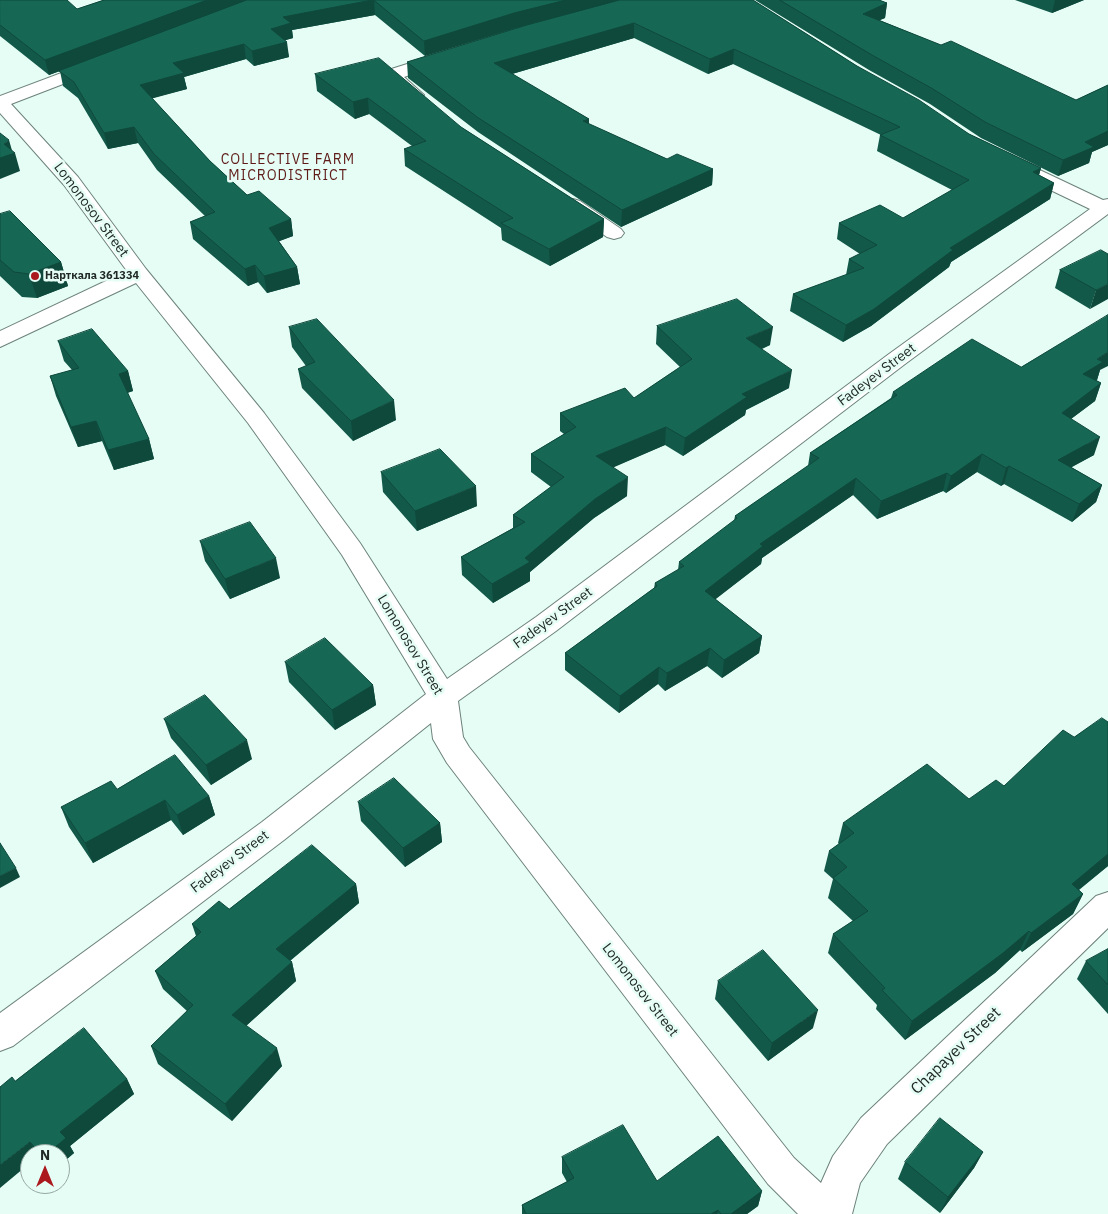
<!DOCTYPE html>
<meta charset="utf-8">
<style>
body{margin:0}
#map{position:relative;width:1108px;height:1214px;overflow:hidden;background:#e5fdf5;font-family:"IBM Plex Sans",sans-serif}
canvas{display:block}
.north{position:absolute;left:20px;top:1144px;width:50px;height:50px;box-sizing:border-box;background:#e5fdf5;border:1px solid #96a8a2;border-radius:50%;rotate:0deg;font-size:14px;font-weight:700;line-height:20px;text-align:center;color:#202926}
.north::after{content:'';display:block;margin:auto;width:18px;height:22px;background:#ab181e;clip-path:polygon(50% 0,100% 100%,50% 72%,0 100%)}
</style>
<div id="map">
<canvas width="1108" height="1214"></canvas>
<div class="north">N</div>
</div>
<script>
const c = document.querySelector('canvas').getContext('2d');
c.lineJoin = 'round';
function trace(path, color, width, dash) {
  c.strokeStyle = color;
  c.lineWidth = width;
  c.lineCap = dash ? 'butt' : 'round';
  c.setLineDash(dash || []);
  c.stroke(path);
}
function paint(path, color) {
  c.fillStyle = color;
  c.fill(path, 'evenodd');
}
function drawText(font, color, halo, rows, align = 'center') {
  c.font = font + ' "IBM Plex Sans",sans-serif';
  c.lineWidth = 5;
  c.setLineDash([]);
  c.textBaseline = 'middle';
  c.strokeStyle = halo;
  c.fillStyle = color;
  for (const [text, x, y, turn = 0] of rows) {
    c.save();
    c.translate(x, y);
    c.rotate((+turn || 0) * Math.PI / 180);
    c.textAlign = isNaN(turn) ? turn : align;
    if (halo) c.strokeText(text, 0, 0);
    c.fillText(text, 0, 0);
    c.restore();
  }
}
const minor = new Path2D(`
 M442,53L448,54L451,58L448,62L404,77L424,95L421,99H409L382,75L385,71Z
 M96,60L102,61L105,65L102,69L11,104L78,177L146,269L264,413L360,543L447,679L536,617L889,354L1090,209L1013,172L1010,168L1013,164H1027L1103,200L1108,199V214L905,364L556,631L458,701L463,737L469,747L794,1158L821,1183L833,1156L861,1118L1096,896L1108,892V928L887,1144L860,1183L852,1214H798L768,1184L447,763L433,739L431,723L284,840L13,1046L0,1051V1013L262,822L426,694L342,555L248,423L136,283L0,347V331L127,271L64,185L0,113V96Z
 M573,199L580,201L621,229L624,233L621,237L614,239L607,237L566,209L563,205L566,201Z`);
const tertiary = new Path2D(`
 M0,96L6,97L9,101L6,106L0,107Z`);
trace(minor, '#6c827b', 2);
trace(tertiary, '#6c827b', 2);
paint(minor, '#fff');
paint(tertiary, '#fff');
paint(new Path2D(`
 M0,0L77,9L104,0H753L857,66L969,134L1041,168L1039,175L1054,183L1050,199L951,262L949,267L871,326L843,342L790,311L793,294L846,275L849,259L860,254L837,239L839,223L903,218L952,190L877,151L880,135H881L733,64L708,74L634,38L512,74L589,119V124L667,159L713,169L712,185L621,227L478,132L408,78L407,62L524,26L425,56L375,15L292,30L293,38L285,40L289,57L254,66L246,59L184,77L187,89L152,98L210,161L247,195L291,219L293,236L279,241L297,267L300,284L267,293L258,282L248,286L193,239L190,222L205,216L157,170L138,143L108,149L78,98L63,86L60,71L49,75L0,36Z
 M755,0H879L887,3L885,18L879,20L1076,100L1108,85V145L1092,152L1089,163L1058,176L981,138L930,104L869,70Z
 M1015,0H1084L1052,13Z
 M315,74L461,127L604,219L603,237L550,266L502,240L501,228L405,166L404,149L412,146L369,114L355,119L317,91Z
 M0,214L61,262L68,286L37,298L22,297L0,276Z
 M1108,254L1090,309L1055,288L1060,270Z
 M657,326L770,345L762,349L789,388L746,410L745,415L683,456L665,445L613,467L627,496L594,518L530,572V581L493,603L462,575L461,557L513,528V515L551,487L531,472V454L564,434L560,431V413L634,398L680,367L656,344Z
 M289,327L396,420L353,441L302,388L298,369L306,366L292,347Z
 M58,341L128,371L133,391L127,393L149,439L154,459L114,470L102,441L78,447L56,396L50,376L72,370L64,361Z
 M1021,367L1100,370L1097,380H1096L1101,383L1095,401L1071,419L1094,455L1071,467L1102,485L1096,502L1072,522L1004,484L1001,486L977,472L946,493L943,491L877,519L853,495L762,558L761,564L715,599L762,636L759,653L722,678L707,666L665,691L658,684L619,713L565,670V653L654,588L655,583L678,570L679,562L734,521L735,516L808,466L810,453L891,398L893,392Z
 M381,472L477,506L417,531L383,492Z
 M200,541L280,578L230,599L205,561Z
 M285,662L373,685L376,705L335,730L289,682Z
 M164,719L252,759L211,785L171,738Z
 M1108,722V866L1079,890L1083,894L1073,914L1022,952L1020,950L995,973L905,1040L876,1009L877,1005L828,953L833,934L853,921L828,898L833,879L824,871L829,851L839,844L838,843L843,823L969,799L1004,786L1074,737Z
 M117,789L209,796L215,815L183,835L171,820L93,863L69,827L61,807Z
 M358,802L440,823L442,842L405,867L361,821Z
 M356,884L359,903L290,961L292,962L296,981L246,1026L282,1066L232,1121L158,1064L151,1046L187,1011L163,989L155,971L196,936L192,924L229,909Z
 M1108,949V1014L1077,979L1086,961Z
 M718,981L813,1028L768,1061L715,999Z
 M127,1079L134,1094L70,1146L74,1153L60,1165V1154H30L15,1081Z
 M983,1152L974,1168L940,1213L898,1179L905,1162Z
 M562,1157L657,1181L762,1191L758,1206L747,1214H522V1205L567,1182L562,1173Z`), '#135949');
paint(new Path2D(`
 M207,0H249L49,75L45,60Z
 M374,0L375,15L292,30L293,38L273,44L271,29L283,17Z
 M566,0H624L515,28L425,56L424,41L514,13Z
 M1055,0H1084L1052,13Z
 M887,3L885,18L860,29L863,14Z
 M634,23V38L495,79L494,63Z
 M287,42L289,57L254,66L252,51Z
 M244,44L246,59L184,77L187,89L143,101L140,85L173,63Z
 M734,49L733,64L708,74L710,59Z
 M368,98L369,114L355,119L353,102Z
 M589,119V135L583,121Z
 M134,127L138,143L108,149L104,133Z
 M1108,131V145L1092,152L1089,163L1058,176L1063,160L1085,142Z
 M9,140L13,154L15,153L20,171L0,179V158L4,144Z
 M1041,168L1036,185L1033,172Z
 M713,169L712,185L621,227L622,210Z
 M1054,183L1050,199L951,262L949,267L871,326L843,342L846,325L950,248Z
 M291,219L293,236L272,244L269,228Z
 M604,219L603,237L550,266L549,249Z
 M61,262L68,286L37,298L29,274Z
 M255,265L258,282L248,286L245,269Z
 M297,267L300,284L267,293L264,276Z
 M1108,284V299L1090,309L1096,290Z
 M773,327L770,345L744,356L746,338Z
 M1108,352V366L1100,370L1097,380L1077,392L1083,374L1097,359Z
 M792,370L789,388L746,410L745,415L683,456L685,438L742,394Z
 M128,371L133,391L124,394L119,374Z
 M1101,383L1095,401L1056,430L1062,413Z
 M394,400L396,420L353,441L351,421Z
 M96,421L102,441L78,447L71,427Z
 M666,427L665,445L596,475V456Z
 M1100,437L1094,455L1052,478L1058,460Z
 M149,439L154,459L114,470L108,450Z
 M982,454L977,472L946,493L951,476Z
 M1009,466L1004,484L1001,486L1006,468Z
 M947,473L943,491L877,519L881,501Z
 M628,477L627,496L594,518L530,572V581L493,603L492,584L525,558L595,499Z
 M856,478L853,495L762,558L761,564L703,609L705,591L760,544Z
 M1102,485L1096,502L1072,522L1079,504Z
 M476,486L477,506L417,531L415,511Z
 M276,558L280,578L230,599L225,579Z
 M762,636L759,653L722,678L724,660Z
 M710,648L707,666L665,691L667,673Z
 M659,667L658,684L619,713L620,696Z
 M373,685L376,705L335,730L332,710Z
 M247,740L252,759L211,785L206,765Z
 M209,796L215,815L183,835L177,815Z
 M165,800L171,820L93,863L85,843Z
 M440,823L442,842L405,867L403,848Z
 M1108,854V866L1062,903L1072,884Z
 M16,868L20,877L0,888V876Z
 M356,884L359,903L281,968L276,949Z
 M1083,894L1073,914L1022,952L1031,933Z
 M1029,931L1020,950L995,973L905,1040L912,1021Z
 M292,962L296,981L238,1033L232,1015Z
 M818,1010L813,1028L768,1061L772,1043Z
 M277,1048L282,1066L232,1121L225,1104Z
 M127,1079L134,1094L70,1146L74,1153L60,1165V1154H47L60,1132Z
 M30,1142L38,1154H30V1163L0,1188V1165Z
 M983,1152L974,1168L940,1213L948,1197Z
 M762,1191L758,1206L747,1214H731Z
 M718,1210L717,1214H711Z`), '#0f493c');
const building = new Path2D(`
 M0,0H67L77,9L104,0H207L45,60L0,25Z
 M247,0H372L283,17L291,23L271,29L287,42L252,51L244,44L173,63L184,73L140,85L210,161L247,195L259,191L291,219L269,228L297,267L264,276L255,265L245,269L190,222L215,212L154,154L134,127L104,133L74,82L59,71Z
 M374,0H566L514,13L424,41Z
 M620,0H753L857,66L919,100L969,134L1041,168L1033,172L1054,183L950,248L953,250L874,309L846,325L793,294L864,268L849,259L877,245L839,223L880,205L903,218L969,180L880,135L900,127L734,49L710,59L634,23L494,63L589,119L583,121L667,159L677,154L713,169L622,210L477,117L407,62L527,25Z
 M780,0H879L887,3L863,14L941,45L951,41L1076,100L1108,85V131L1085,142L1094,147L1063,160L985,122L933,89L872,55Z
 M379,58L461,127L604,219L549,249L501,223L513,218L404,149L426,141L368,98L353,102L315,74Z
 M0,133L9,140L4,144L15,153L0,158Z
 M10,211L61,262L29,274L14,272L0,260V214Z
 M1101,250L1108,254V284L1096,290L1060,270Z
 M737,299L773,327L746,338L792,370L742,394L747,397L685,438L666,427L596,456L628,477L595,499L525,558L530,562L492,584L461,557L525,522L513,515L564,477L531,454L576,427L560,413L625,388L634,398L692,359L657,326Z
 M1108,315V352L1097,359L1103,362L1083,374L1101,383L1062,413L1100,437L1058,460L1102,485L1079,504L1009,466L1006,468L982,454L951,476L947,473L881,501L856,478L760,544L763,546L705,591L762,636L724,660L710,648L667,673L659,667L620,696L565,653L657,586L655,583L684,566L679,562L737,518L735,516L819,458L810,453L897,395L893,392L972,339L1021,367Z
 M317,319L394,400L351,421L298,369L315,362L289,327Z
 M92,329L128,371L119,374L149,439L108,450L96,421L71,427L50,376L79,368L58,341Z
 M440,449L476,486L415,511L381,472Z
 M250,522L276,558L225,579L200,541Z
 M325,638L373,685L332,710L285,662Z
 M205,695L247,740L206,765L164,719Z
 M1102,718L1108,722V854L1072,884L1083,894L1031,933L1029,931L1003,953L912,1021L882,990L885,988L833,934L868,911L833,878L847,867L829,851L854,833L843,823L927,764L969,799L996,780L1004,786L1063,730L1074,737Z
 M175,755L209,796L177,815L165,800L85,843L61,807L111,781L117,789Z
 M394,778L440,823L403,848L358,802Z
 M0,843L16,868L0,876Z
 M312,845L356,884L276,949L292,962L232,1015L277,1048L225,1104L151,1046L193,1005L155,971L201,932L192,924L219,901L229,909Z
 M1108,949V985L1086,961Z
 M763,950L818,1010L772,1043L718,981Z
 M84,1028L127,1079L60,1132L66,1138L47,1154H41L30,1142L0,1165V1087L12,1077L15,1081Z
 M940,1118L983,1152L948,1197L905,1162Z
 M623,1125L657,1181L718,1136L762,1191L731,1214H721L718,1210L711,1214H526L522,1205L574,1178L562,1157Z`);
paint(building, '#166855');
trace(building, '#0f493c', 1);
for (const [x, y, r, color] of [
 [35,276,5,"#ab181e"]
]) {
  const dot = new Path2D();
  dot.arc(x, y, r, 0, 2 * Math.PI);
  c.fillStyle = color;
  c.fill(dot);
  trace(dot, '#e5fdf5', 2);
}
drawText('bold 11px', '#202926', '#e5fdf5', [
 ["Нарткала 361334",45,276]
], 'left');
c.letterSpacing = '1px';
drawText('14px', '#5f1b18', '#e5fdf5', [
 ["COLLECTIVE FARM",288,160],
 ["MICRODISTRICT",288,176]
]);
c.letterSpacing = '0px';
drawText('14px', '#202926', '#e5fdf5', [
 ["Lomonosov Street",91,210,53],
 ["Fadeyev Street",877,375,-37],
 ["Fadeyev Street",553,618,-36],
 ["Lomonosov Street",410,645,59],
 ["Fadeyev Street",230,862,-37],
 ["Lomonosov Street",640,990,52]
]);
drawText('16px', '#202926', '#e5fdf5', [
 ["Chapayev Street",956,1051,-44]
]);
</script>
